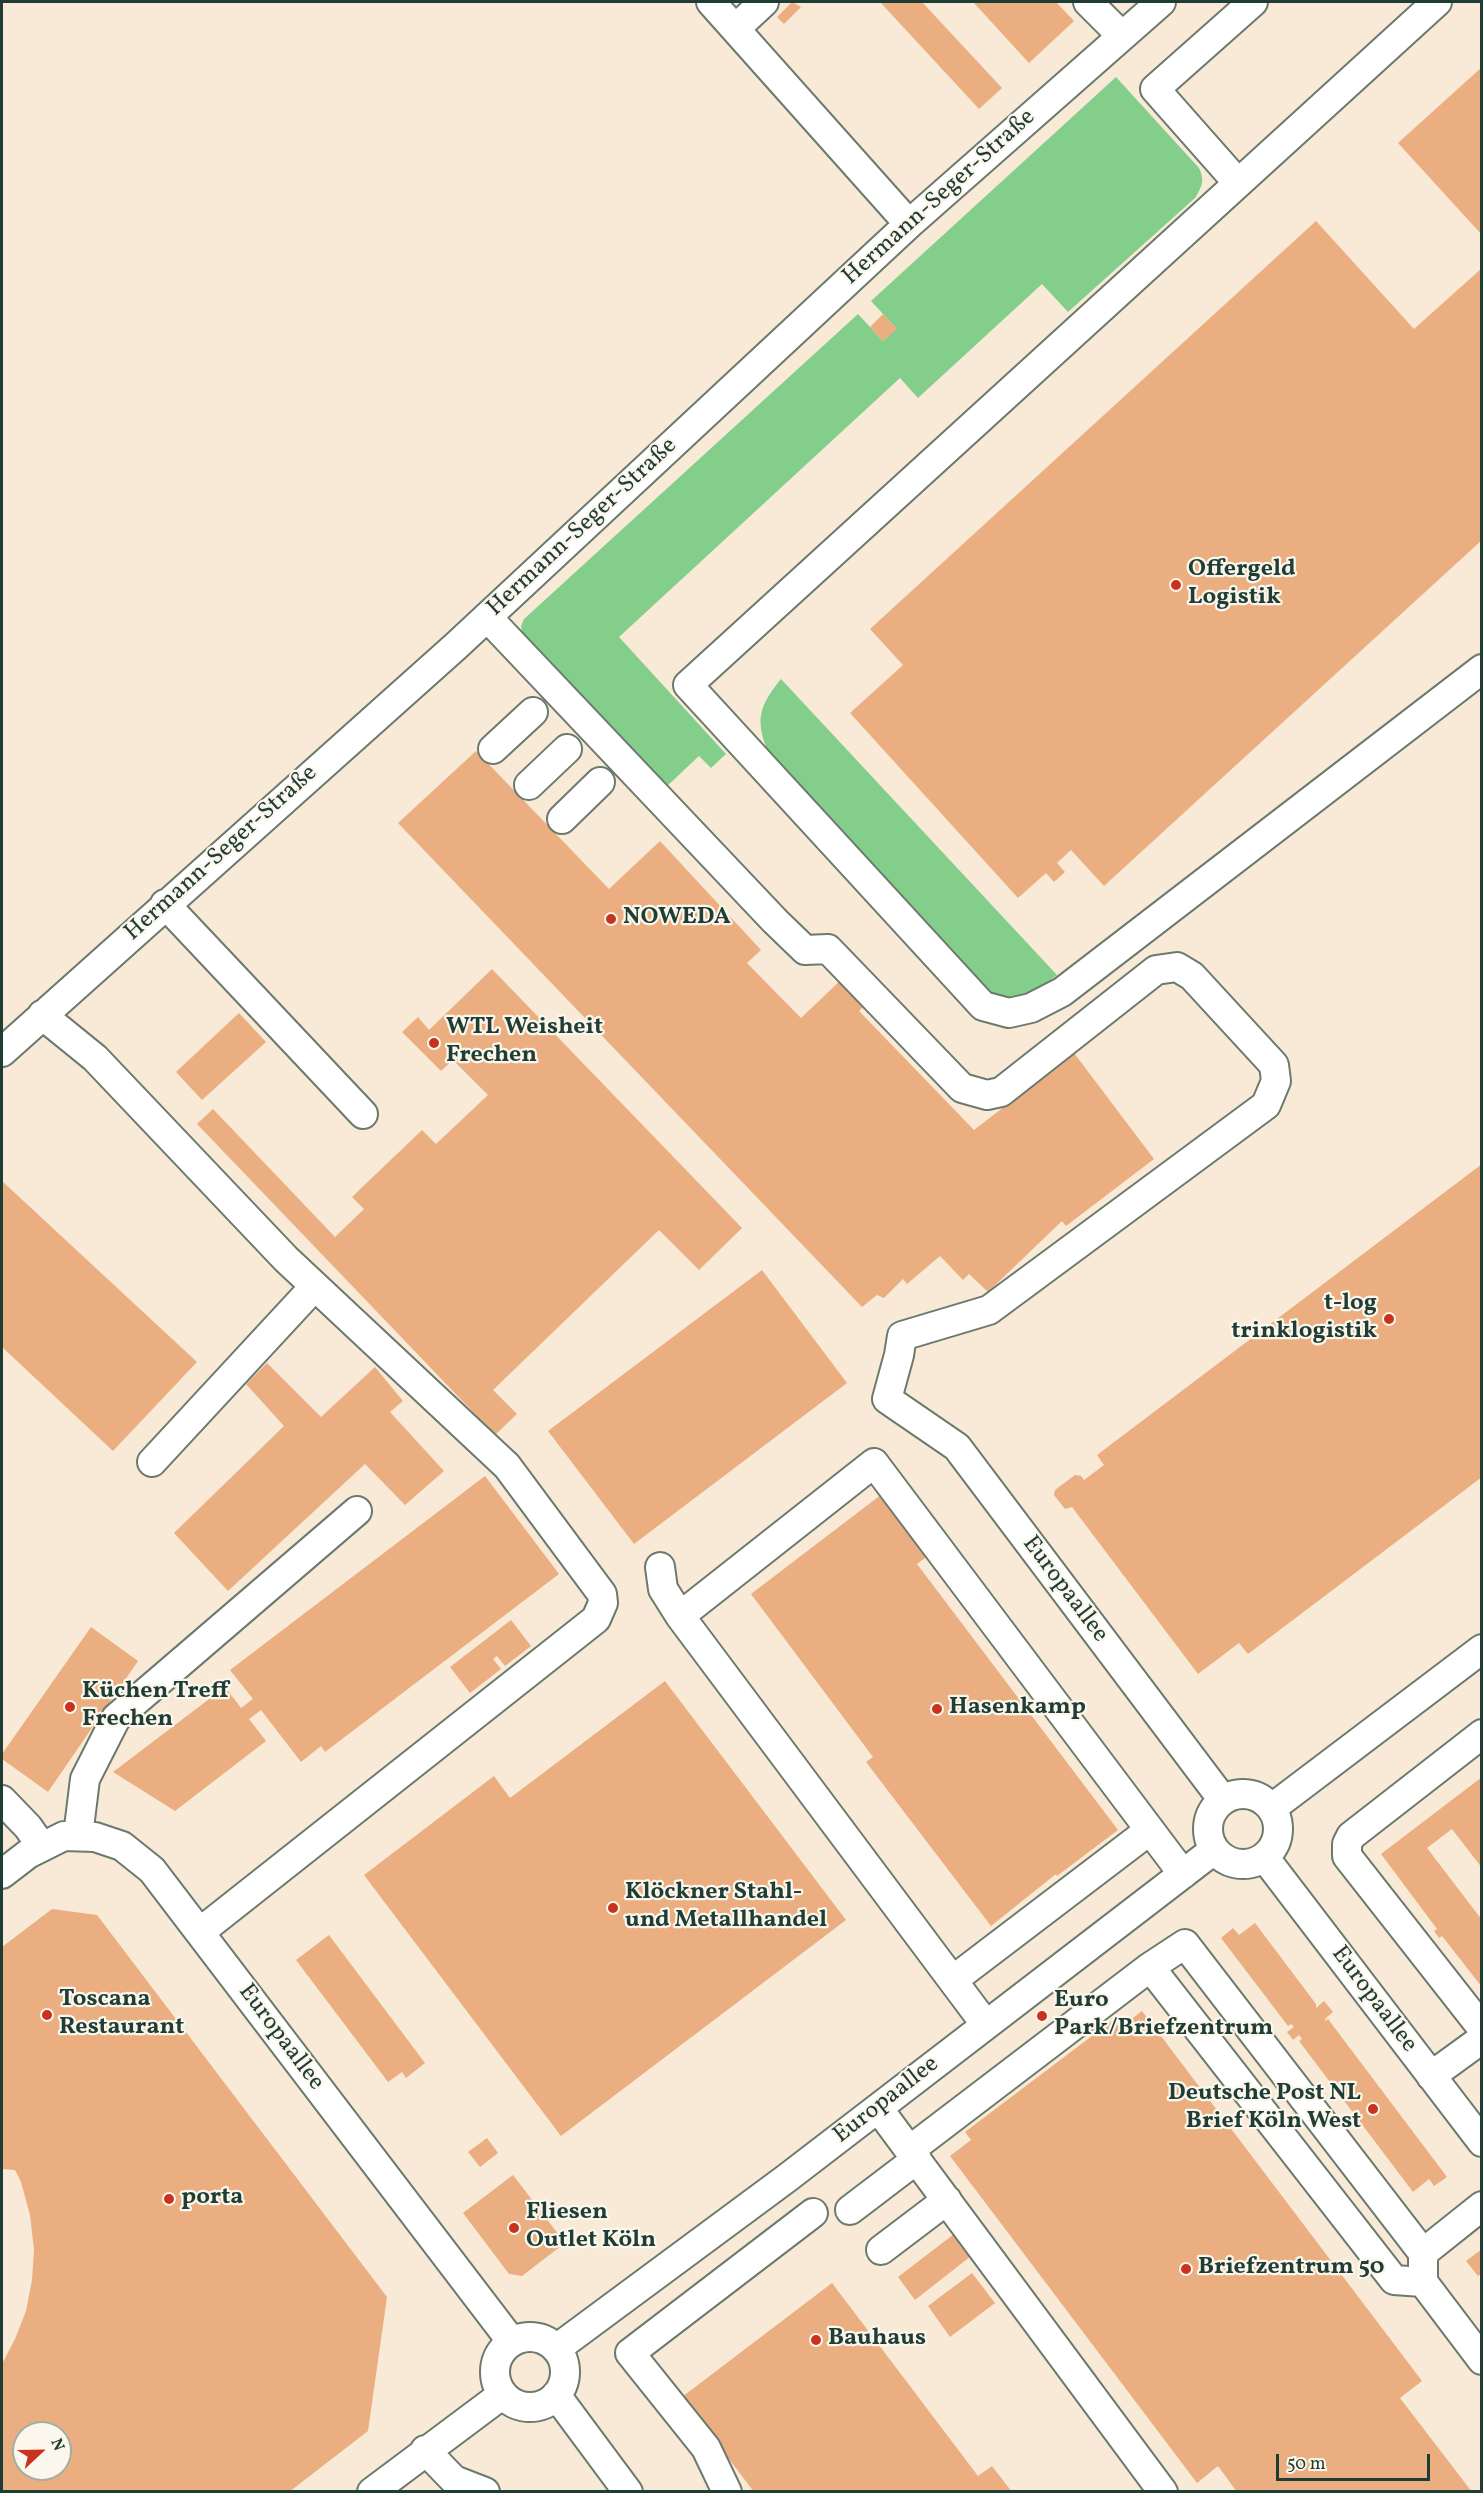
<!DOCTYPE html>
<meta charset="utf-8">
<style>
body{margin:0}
#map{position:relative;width:1483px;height:2493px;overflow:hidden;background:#f8ead6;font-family:Vollkorn,serif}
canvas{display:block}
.frame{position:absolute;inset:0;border:3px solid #1f3d34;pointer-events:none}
.north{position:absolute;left:12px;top:2421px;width:60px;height:60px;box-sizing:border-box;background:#fbf7ec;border:2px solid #a3ada2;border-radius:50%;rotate:68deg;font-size:16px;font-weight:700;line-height:24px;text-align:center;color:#1f3d34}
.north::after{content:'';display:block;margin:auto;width:21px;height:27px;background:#c8321e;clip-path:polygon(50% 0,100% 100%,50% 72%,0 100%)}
.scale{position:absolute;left:1276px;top:2454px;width:154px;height:27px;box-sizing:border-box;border:3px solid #1f3d34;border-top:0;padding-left:8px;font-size:18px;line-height:21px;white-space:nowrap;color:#1f3d34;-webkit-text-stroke:4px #fbf7ec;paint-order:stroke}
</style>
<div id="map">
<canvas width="1483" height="2493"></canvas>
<div class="frame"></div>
<div class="north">N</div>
<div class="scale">50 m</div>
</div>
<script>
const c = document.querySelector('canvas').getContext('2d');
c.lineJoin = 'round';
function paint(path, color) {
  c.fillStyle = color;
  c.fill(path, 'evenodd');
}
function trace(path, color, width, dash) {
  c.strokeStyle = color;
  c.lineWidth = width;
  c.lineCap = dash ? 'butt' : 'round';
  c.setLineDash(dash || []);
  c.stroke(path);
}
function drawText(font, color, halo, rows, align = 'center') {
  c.font = font + ' Vollkorn,serif';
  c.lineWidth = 4.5;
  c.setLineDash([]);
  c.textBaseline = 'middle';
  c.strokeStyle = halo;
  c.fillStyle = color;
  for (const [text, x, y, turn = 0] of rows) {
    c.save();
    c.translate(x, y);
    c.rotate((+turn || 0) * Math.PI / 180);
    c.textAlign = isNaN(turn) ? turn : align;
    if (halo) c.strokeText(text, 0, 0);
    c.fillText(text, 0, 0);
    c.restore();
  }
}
paint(new Path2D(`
 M1116,77L1199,168C1205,180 1202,187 1195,198L1068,312L1042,284L918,398L900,378L619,637L726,754L711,768L699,756L665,788L522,634L521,626L524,619L858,314L883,341L896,328L871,301Z
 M781,679L1057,975C1034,994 1022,998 993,997L769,754C755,721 758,707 781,679Z`), '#84ce8b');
paint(new Path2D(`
 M792,2L801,7L784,24L777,17Z
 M880,2H922L1002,88L979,109Z
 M973,2H1056L1074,21L1029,63Z
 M1482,67V235L1398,143Z
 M1316,221L1414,329L1482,268V540L1104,886L1071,850L1057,863L1065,872L1054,882L1046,873L1018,898L850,713L903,665L870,629Z
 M883,314L897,329L883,341L870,327Z
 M476,751L609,889L660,841L761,950L747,963L801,1018L844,977L868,1002L859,1011L974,1130L1074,1053L1154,1159L1066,1226L1062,1221L988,1292L969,1274L963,1280L940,1256L907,1284L903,1279L884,1298L877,1295L862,1307L398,823Z
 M492,969L742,1228L699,1270L659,1230L493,1390L517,1414L495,1435L197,1124L213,1109L335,1237L364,1209L352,1197L422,1130L436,1144L488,1095L453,1060L441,1071L402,1032L418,1017L429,1030Z
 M239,1013L266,1042L202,1100L176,1072Z
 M1482,1164V1477L1248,1654L1239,1643L1198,1674L1072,1507L1065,1509L1054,1495L1055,1490L1075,1475L1081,1476L1084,1480L1104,1465L1097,1455Z
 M2,1181L197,1362L113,1451L2,1347Z
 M762,1270L847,1383L634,1544L548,1431Z
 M267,1363L321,1417L375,1367L403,1401L390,1412L444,1471L405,1505L365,1464L228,1591L174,1533L284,1426L246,1384Z
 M485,1476L559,1574L325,1752L321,1746L301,1762L261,1710L249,1719L266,1741L175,1811L113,1772L225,1687L241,1708L253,1699L230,1670Z
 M886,1491L932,1553L917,1564L1118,1830L1057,1876L1056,1874L991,1926L866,1762L873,1757L751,1594Z
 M511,1620L531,1646L505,1666L497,1656L493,1659L501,1669L470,1693L450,1667Z
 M91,1627L138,1661L48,1792L2,1759V1754Z
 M665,1681L846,1920L561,2136L364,1875L494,1776L510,1798Z
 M1482,1777V1868L1452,1829L1427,1848L1482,1920V1987L1442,1936L1439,1938L1434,1931L1437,1929L1381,1854Z
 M52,1909L97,1915L387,2297L368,2431L289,2492H2V2364L15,2339L26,2311L32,2280L34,2250L30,2215L21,2182L15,2170L2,2169V1947ZM24,2433H60V2469H24Z
 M1255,1923L1316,2004V2008L1324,2001L1333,2012L1325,2019L1326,2021L1328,2019L1447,2177L1434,2186L1429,2179L1413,2192L1299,2041L1302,2039L1299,2035L1293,2040L1287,2032L1294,2027L1291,2024L1288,2026L1221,1938L1233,1928L1239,1935Z
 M329,1935L425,2063L406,2078L402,2072L388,2082L296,1960Z
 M1142,2011L1422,2381L1400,2398L1472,2492H1237L1218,2466L1197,2483L950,2156L971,2140L965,2132L1113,2020L1120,2028Z
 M487,2138L498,2153L480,2167L468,2152Z
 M513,2175L565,2243L522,2276L509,2274L463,2213Z
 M954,2234L971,2256L915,2300L898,2277Z
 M1482,2249V2273L1478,2276L1466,2261Z
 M972,2273L995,2303L950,2337L928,2306Z
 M832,2283L978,2476L992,2466L1012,2492H754L682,2397Z`), '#eaae81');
const minor = new Path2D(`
 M711,2L909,224
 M1088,2L1122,36
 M1437,2L688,685L983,1006L1009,1013L1031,1008L1062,992L1482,669
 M735,29L764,2
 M1238,183L1155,89L1253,2
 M487,617L775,921L805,950L828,949L962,1088L987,1095L1001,1092L1156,970L1177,967L1192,976L1274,1065L1276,1081L1266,1105L989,1310L902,1336L899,1355L887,1399L957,1447L1223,1800
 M493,749L533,712
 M529,785L567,749
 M562,819L600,782
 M165,904L363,1114
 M42,1015L95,1058L286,1259L507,1466L602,1594L603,1603L596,1619L200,1932
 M2,1052L456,646L909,224L1161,2
 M152,1462L315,1286
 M660,1567L663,1589L680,1616
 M1482,1734L1351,1836L1347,1844V1856L1482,2028
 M1208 1829a35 35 0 1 1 70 0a35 35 0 1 1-70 0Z
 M2,1800L28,1827L42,1847
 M1272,1808L1482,1649
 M78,1836L85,1779L116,1718L357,1511
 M1265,1858L1482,2142
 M2,1874L28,1854L64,1836L95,1837L122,1846L152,1870L512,2342
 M1150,1967L1394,2280L1423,2282
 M953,1980L1150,1830
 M986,2025L680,1616L874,1463L1183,1874
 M1431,2076L1482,2039
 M878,2108L1163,2492
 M910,2150L1150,1967L1185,1944L1423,2253
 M1482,2206L1423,2253V2282L1482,2360
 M850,2210L917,2159
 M881,2250L947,2200
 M495 2372a35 35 0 1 1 70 0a35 35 0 1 1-70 0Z
 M556,2349L787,2178L1214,1850
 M556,2395L628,2492
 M425,2450L454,2480L485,2492
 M372,2492L503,2394
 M727,2492L706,2448L630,2353L813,2213`);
trace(minor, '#6b7a6d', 32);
trace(minor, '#fff', 28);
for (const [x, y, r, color] of [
 [1176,585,6,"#c8321e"],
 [611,919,6,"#c8321e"],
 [434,1043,6,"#c8321e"],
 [1389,1319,6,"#c8321e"],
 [70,1707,6,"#c8321e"],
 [937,1709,6,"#c8321e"],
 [613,1908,6,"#c8321e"],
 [47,2015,6,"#c8321e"],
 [1042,2016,6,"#c8321e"],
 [1373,2109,6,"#c8321e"],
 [169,2199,6,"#c8321e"],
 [514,2228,6,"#c8321e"],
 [1186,2269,6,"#c8321e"],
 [816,2340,6,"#c8321e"]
]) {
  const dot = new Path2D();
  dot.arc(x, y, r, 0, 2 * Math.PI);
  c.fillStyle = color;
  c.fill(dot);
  trace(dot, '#fbf7ec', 2);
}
drawText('24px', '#1f3d34', '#fbf7ec', [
 ["Hermann-Seger-Straße",940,198,-42],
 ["Hermann-Seger-Straße",583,528,-43],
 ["Hermann-Seger-Straße",222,854,-42],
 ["Europaallee",1064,1590,53],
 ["Europaallee",1373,2000,53],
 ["Europaallee",280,2038,53],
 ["Europaallee",887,2101,-38]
]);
drawText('bold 24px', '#1f3d34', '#fbf7ec', [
 ["Offergeld",1188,571],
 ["Logistik",1188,599],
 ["NOWEDA",623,919],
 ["WTL Weisheit",446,1029],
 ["Frechen",446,1057],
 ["t-log",1377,1305,"right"],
 ["trinklogistik",1377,1333,"right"],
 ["Küchen Treff",82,1693],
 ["Frechen",82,1721],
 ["Hasenkamp",949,1709],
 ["Klöckner Stahl-",625,1894],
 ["und Metallhandel",625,1922],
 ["Toscana",59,2001],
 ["Restaurant",59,2029],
 ["Euro",1054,2002],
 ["Park/Briefzentrum",1054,2030],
 ["Deutsche Post NL",1361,2095,"right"],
 ["Brief Köln West",1361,2123,"right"],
 ["porta",181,2199],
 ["Fliesen",526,2214],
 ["Outlet Köln",526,2242],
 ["Briefzentrum 50",1198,2269],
 ["Bauhaus",828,2340]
], 'left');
</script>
